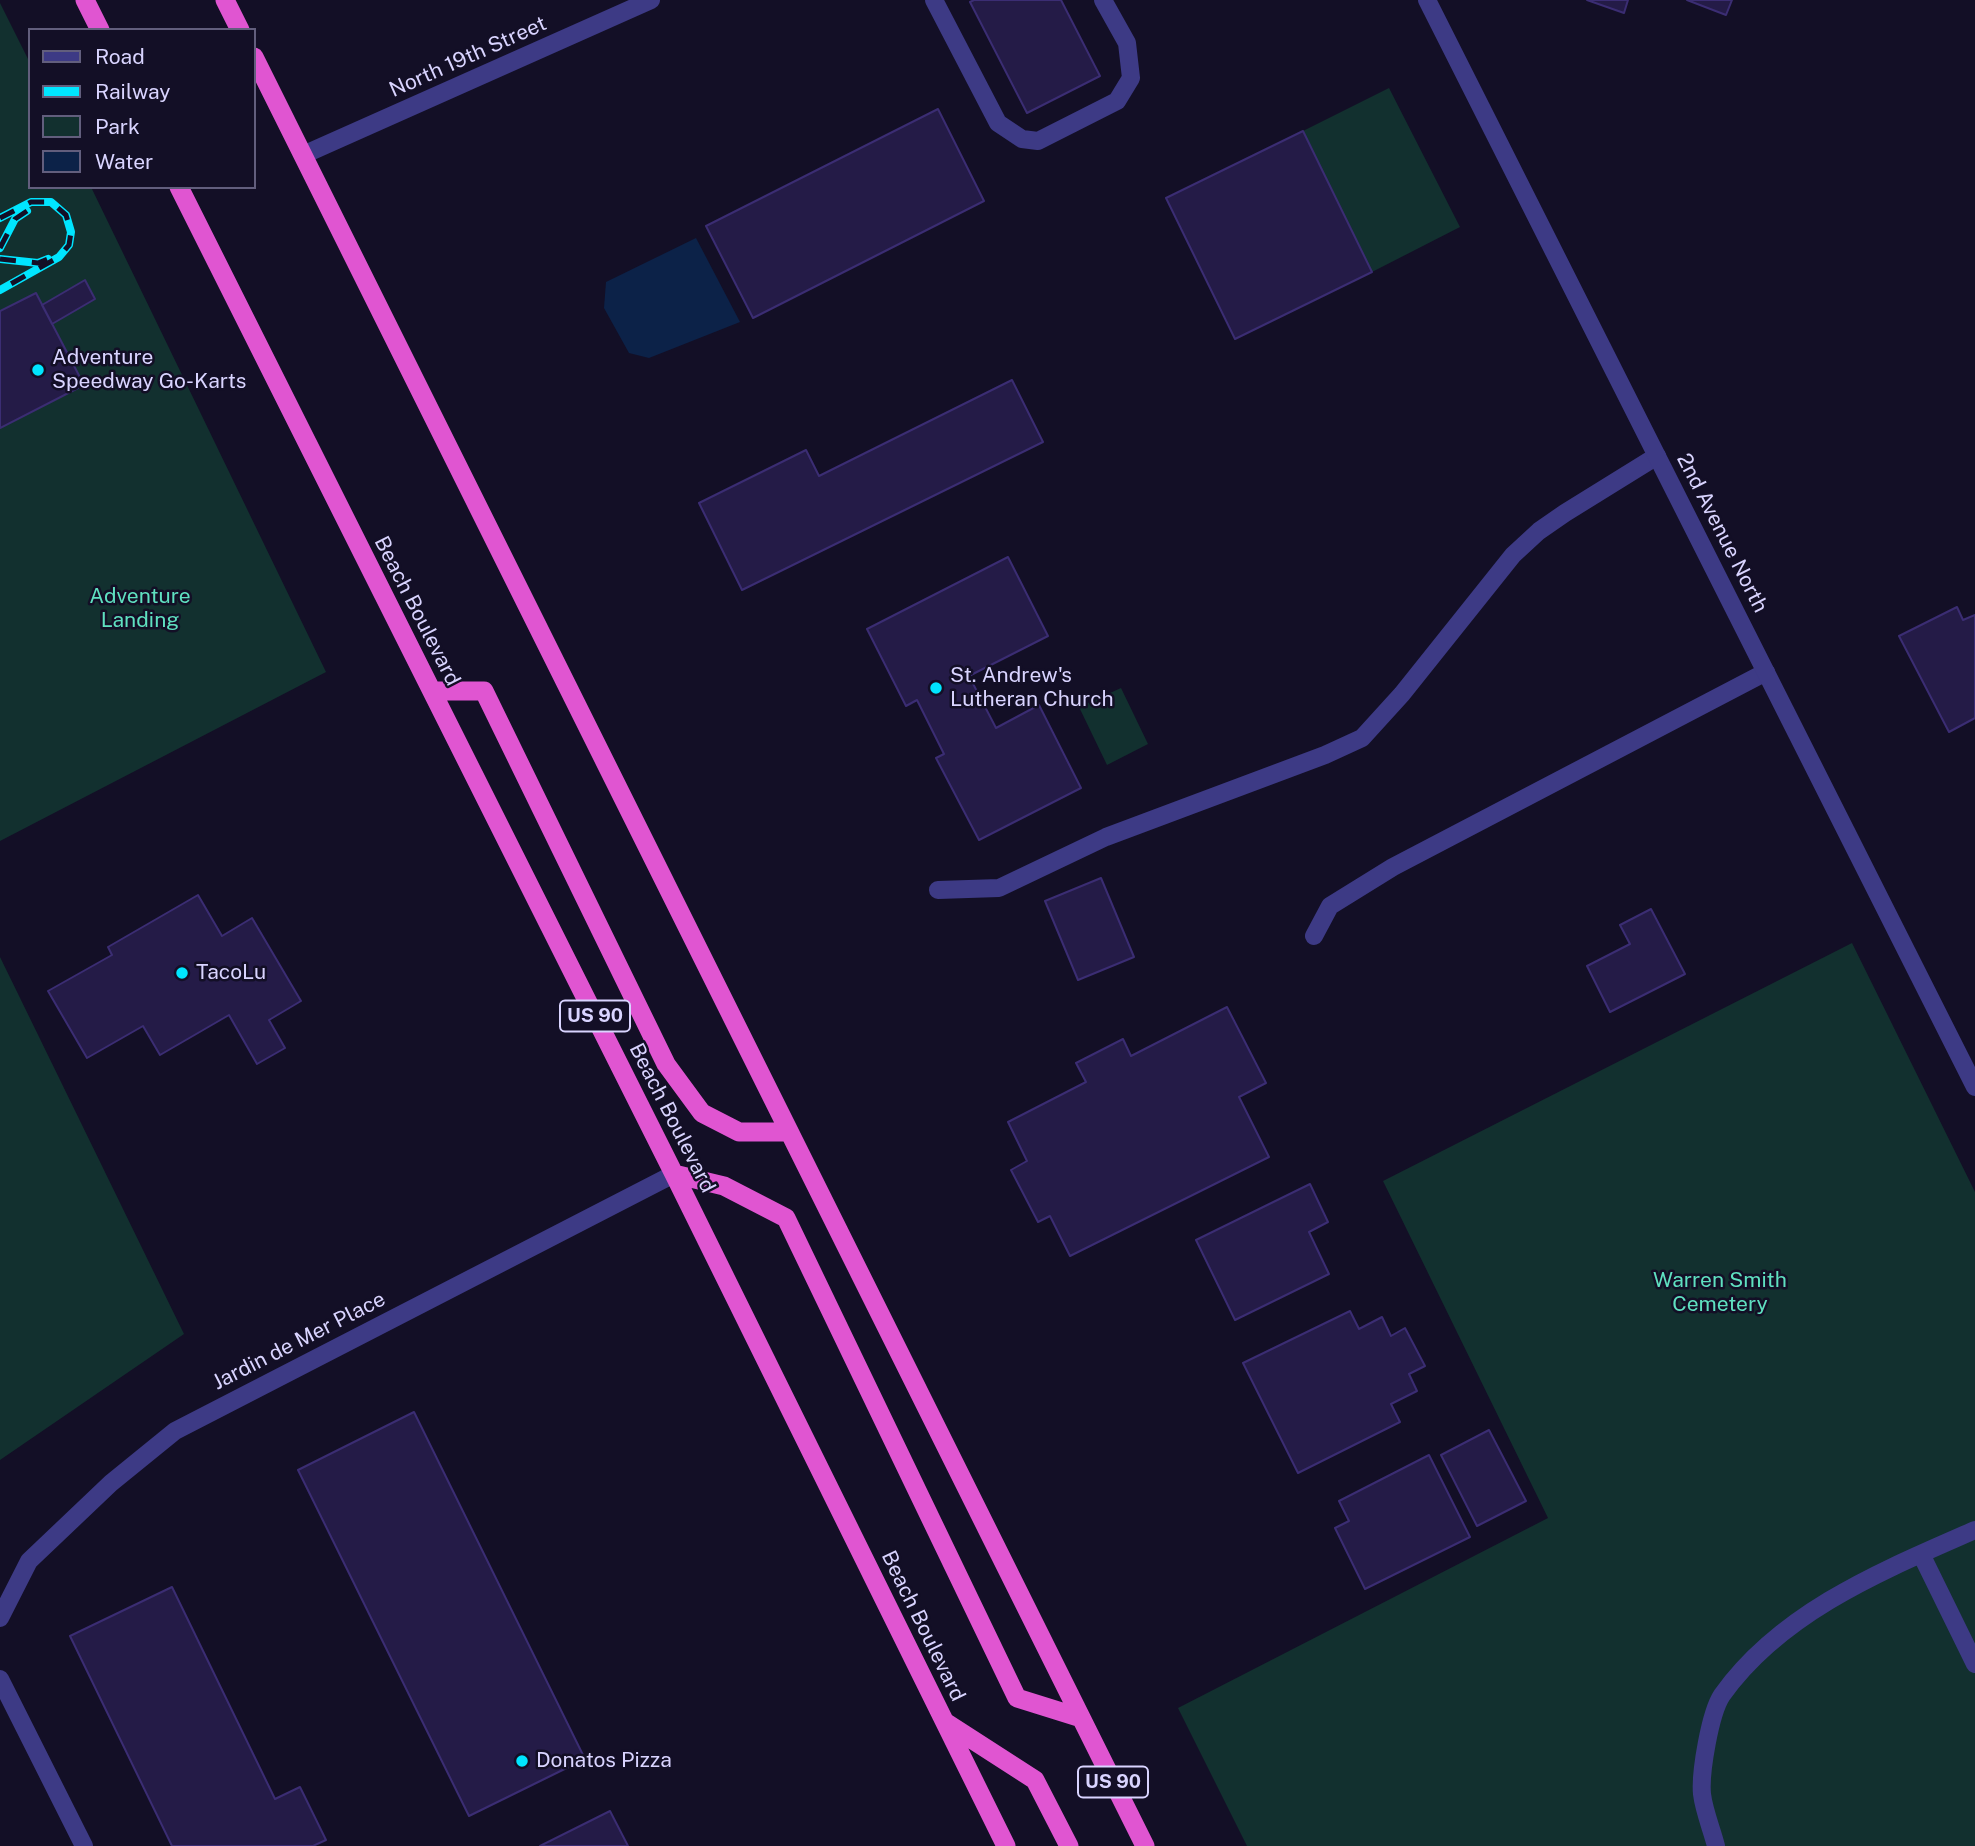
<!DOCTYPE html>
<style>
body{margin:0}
#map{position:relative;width:1975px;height:1846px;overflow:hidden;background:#130f26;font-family:"Public Sans",sans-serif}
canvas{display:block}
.legend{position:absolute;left:28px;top:28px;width:228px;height:161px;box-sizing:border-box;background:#130f26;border:2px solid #625e7d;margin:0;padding:9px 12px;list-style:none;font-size:21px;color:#d9d4ff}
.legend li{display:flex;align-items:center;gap:14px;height:35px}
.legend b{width:35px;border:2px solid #625e7d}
</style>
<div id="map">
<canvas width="1975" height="1846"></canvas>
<ul class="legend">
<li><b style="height:9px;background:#3d3a85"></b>Road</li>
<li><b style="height:9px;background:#00e5ff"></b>Railway</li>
<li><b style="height:19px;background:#12302f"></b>Park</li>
<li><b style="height:19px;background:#0c2248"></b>Water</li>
</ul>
</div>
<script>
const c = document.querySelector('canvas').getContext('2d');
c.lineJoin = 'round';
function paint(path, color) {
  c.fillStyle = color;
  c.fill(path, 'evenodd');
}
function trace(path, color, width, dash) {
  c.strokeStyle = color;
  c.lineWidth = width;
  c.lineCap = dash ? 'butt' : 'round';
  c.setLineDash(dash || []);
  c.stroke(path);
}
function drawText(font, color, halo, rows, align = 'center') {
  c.font = font + ' "Public Sans",sans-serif';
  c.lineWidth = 5;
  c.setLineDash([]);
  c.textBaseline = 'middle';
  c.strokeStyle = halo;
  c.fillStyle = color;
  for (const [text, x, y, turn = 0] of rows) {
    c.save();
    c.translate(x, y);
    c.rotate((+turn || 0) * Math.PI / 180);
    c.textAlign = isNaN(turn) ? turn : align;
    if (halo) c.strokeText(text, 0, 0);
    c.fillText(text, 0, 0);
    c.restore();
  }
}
paint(new Path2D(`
 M0,3L30,63V187H91L326,672L0,841Z
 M1389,88L1460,227L1372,272L1303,131Z
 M1121,688L1148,744L1107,765L1079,707Z
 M1852,943L1975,1192V1846H1247L1178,1708L1548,1518L1383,1181Z
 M0,957L184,1334L0,1460Z`), '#12302f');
paint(new Path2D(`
 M696,238L740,322L649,358L629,353L604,308L606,282Z`), '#0c2248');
const building = new Path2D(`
 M974,0H1061L1100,76L1027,113L970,2Z
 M1587,0H1628L1624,13Z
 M1687,0H1732L1726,15Z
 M938,109L984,201L753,318L706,226Z
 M1303,131L1372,272L1235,339L1166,198Z
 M85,280L95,299L52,324L42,305Z
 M36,293L84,385L0,428V311Z
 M1012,380L1043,442L742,590L699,503L806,450L819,476Z
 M1008,557L1048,636L969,676L996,728L1039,705L1081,788L979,840L936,758L944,754L917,700L906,706L867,629Z
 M1957,607L1963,620L1975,615V718L1949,732L1899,636Z
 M1101,878L1134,957L1078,980L1045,901Z
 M198,895L222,936L252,918L301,1001L269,1020L285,1048L257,1064L229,1015L160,1055L143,1026L87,1058L48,991L112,955L108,947Z
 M1651,909L1685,974L1610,1012L1587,966L1630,944L1620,925Z
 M1227,1007L1266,1083L1239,1097L1269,1157L1070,1256L1050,1216L1038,1222L1011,1170L1027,1161L1008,1122L1086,1082L1076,1063L1123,1039L1131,1056Z
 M1310,1184L1328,1222L1309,1232L1329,1274L1235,1320L1196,1240Z
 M1350,1311L1359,1329L1382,1317L1391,1336L1405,1328L1425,1366L1409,1374L1417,1391L1391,1404L1400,1422L1298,1473L1243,1363Z
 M414,1412L585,1759L469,1816L298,1470Z
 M1489,1430L1526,1501L1477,1526L1441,1455Z
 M1429,1455L1470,1537L1365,1589L1335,1528L1349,1521L1339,1501Z
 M172,1587L275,1799L300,1787L326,1840L313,1846H172L70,1636Z
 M610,1811L628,1846H540Z`);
paint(building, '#241b47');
trace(building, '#3b2d73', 2);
trace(new Path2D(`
 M934,0L998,123L1022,139L1038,141L1117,101L1131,78L1127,43L1103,0
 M938,890L999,888L1106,837L1325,755L1362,738L1402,694L1513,555L1539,531L1565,513L1657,456
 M1314,936L1330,906L1393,867L1766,672
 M1921,1554L1975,1664
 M0,1618L29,1561L111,1483L175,1431L674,1174
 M0,1679L84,1846
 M1716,1846C1712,1830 1704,1811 1702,1794C1700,1773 1710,1713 1722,1695C1782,1611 1884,1570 1975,1530`), '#3d3a85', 18);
trace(new Path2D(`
 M1427,0L1975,1087
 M303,155L651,0`), '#3d3a85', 18);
trace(new Path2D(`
 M85,0L100,30
 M225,0L240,30
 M254,57L1145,1846
 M179,187L674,1174L1006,1846
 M432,691H484L666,1064L702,1113L739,1132H789
 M674,1174L724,1186L786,1218L1017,1698L1081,1718
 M945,1722L1035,1780L1069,1846`), '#e055d1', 19);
const rail = new Path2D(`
 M0,218L31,202H51L66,215L71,232L69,245L59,257L0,290
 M0,248L15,219L27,211
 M0,259L38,263L48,259`);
trace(rail, '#00e5ff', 8);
trace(rail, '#130f26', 5, [16]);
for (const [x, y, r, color] of [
 [38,370,7,"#00e5ff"],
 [936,688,7,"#00e5ff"],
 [182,973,7,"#00e5ff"],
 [522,1761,7,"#00e5ff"]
]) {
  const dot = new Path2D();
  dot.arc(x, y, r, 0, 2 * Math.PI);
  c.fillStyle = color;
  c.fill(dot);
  trace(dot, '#130f26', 2.5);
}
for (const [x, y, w] of [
 [595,1016,70],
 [1113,1782,70]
]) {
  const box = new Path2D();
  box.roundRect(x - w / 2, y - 15.5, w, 31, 5);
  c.fillStyle = '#130f26';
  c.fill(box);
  trace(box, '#d9d4ff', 2);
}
drawText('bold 19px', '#d9d4ff', null, [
 ["US 90",595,1016],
 ["US 90",1113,1782]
]);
drawText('21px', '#d9d4ff', '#130f26', [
 ["North 19th Street",468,57,-24],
 ["2nd Avenue North",1722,533,63],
 ["Beach Boulevard",417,611,63],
 ["Beach Boulevard",672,1118,63],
 ["Jardin de Mer Place",299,1341,-27],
 ["Beach Boulevard",923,1626,64]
]);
drawText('21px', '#d9d4ff', '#130f26', [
 ["Adventure",52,358],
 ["Speedway Go-Karts",52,382],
 ["St. Andrew's",950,676],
 ["Lutheran Church",950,700],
 ["TacoLu",196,973],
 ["Donatos Pizza",536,1761]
], 'left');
drawText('21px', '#5fe0c0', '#130f26', [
 ["Adventure",140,597],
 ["Landing",140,621],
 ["Warren Smith",1720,1281],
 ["Cemetery",1720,1305]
]);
</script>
